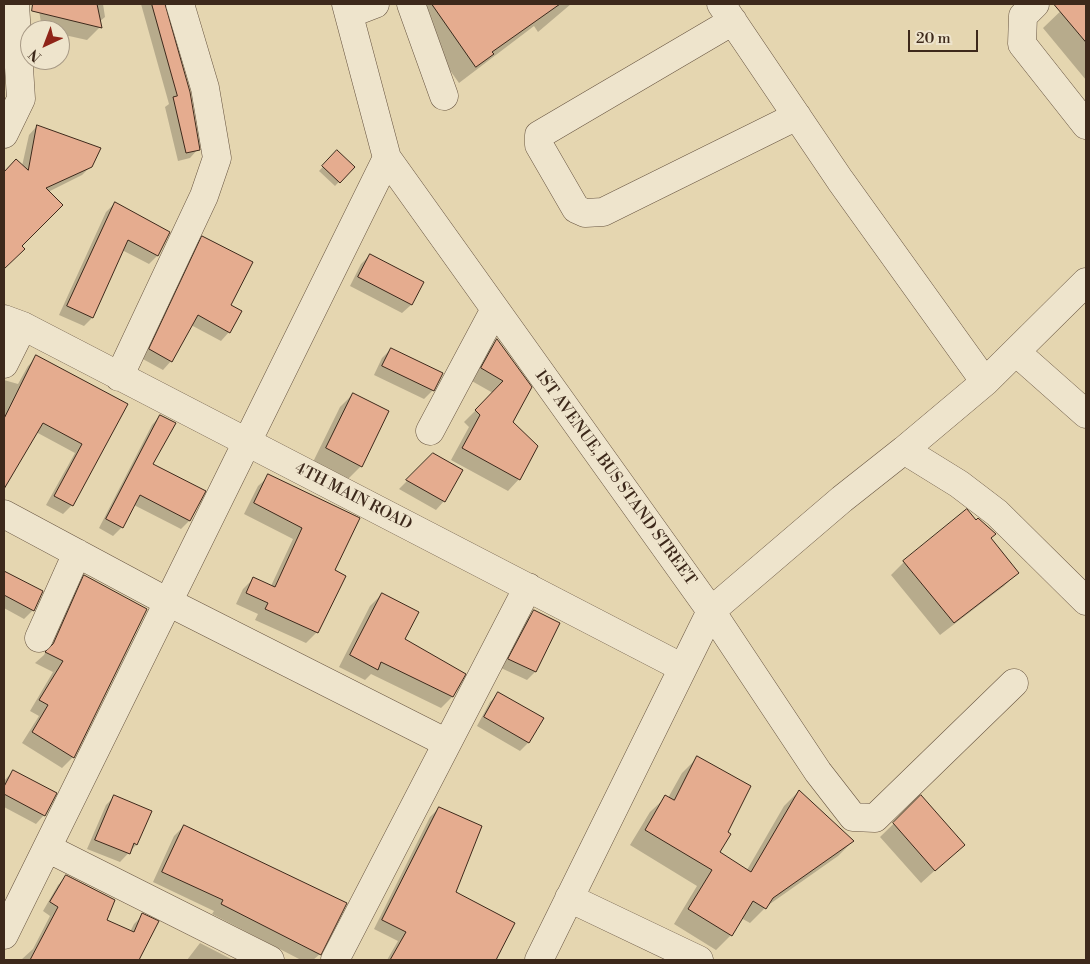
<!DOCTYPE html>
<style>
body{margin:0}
#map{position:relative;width:1090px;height:964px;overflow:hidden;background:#e5d6b0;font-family:"Libre Bodoni",serif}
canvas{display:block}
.frame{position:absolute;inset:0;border:5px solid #3d291b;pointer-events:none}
.north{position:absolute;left:20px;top:20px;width:50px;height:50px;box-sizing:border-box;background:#eee4cc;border:1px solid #a79985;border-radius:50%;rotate:223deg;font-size:14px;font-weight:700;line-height:20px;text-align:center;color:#3d291b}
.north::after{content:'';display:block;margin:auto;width:18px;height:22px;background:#8f2418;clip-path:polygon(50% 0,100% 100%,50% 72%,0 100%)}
.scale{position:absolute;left:908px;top:30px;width:70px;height:22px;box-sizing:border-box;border:2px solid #3d291b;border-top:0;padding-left:6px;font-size:15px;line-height:18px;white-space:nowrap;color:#3d291b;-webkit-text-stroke:4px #eee4cc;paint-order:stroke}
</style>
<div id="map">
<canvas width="1090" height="964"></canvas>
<div class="frame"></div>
<div class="north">N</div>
<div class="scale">20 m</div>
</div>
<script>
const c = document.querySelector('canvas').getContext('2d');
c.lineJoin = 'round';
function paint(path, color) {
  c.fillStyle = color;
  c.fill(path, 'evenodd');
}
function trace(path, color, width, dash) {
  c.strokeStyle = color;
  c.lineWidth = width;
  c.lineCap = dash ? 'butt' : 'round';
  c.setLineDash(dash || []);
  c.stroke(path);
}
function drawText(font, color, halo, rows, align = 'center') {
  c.font = font + ' "Libre Bodoni",serif';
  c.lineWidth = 4.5;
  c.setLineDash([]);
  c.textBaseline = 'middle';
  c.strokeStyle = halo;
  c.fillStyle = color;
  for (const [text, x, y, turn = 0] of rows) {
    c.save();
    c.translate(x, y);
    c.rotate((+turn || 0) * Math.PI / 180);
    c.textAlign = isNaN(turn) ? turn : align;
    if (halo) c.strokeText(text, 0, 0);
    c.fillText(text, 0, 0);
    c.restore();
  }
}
paint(new Path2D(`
 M38,4H103L105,17L99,22L100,27L87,40L60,34V30L42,29Z
 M141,4H164L198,149L190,158L178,161L165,107L169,104Z
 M403,4H571L538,32L534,26L459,83Z
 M1068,4H1086V80L1043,28Z
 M37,126L91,166L82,175L48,192L15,258L4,268V173L16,161L22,166L29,135Z
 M337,152L353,167L335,186L319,171Z
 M115,203L157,256L149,264L122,250L92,318L84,326L59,315L106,212Z
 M203,238L229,305V332L221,341L191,325L171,361L163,370L141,358L194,246Z
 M370,255L422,282L411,305L402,313L350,286L361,264Z
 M497,341L519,479L508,491L451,460L469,427L464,422L493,393L470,380L486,352Z
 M391,349L433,390L424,399L374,375L382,358Z
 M37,357L126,405L72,505L63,514L46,505L75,453L36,432L10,475L4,482V380L18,384L28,366Z
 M353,394L361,466L348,479L313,462L340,407Z
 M160,416L152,464L189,521L181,529L134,505L122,527L113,536L99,528L152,425Z
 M433,455L444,501L436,510L399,489Z
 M269,476L333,571L317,632L306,643L255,620L258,614L236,604L243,589L254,578L271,586L293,539L244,514L258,486Z
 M990,539L1017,573L1004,586L940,635L891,575L904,562Z
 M4,572L41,592L33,610L24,619L4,608Z
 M85,576L73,757L62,768L22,743L39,716L30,711L53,672L35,663L44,655L74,587Z
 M382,594L403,640L464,674L452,697L441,708L371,674L365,680L339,667L370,606Z
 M534,612L558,624L535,672L527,680L501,668L525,620Z
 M499,694L542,718L528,743L520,751L477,726L490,702Z
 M697,758L718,853L747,870L784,806L799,791L853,841L838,856L767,906L750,923L741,918L731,935L716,950L674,924L697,886L630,845L650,812L666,797L668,798L682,773Z
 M13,771L44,815L36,824L4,807V781Z
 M114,797L136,845L120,862L87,849L106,805Z
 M921,797L963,845L921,883L880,837Z
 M439,808L454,892L514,923L494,960H387L398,941L374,929L430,817Z
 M184,826L320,954L313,960H301L212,914L214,911L153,882L174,836Z
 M66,877L105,921L130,932L134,924L143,915L157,922L137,960H21L33,949L50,916L43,911L58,885Z
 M200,943L233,960H187Z`), '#0003');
const building = new Path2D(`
 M33,4H97L102,28L32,11Z
 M152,4H165L190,92L200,150L186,153L173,97L177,96Z
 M432,4H560L492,52L494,54L476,67Z
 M1054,4H1086V42Z
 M37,125L101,148L92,167L46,188L63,205L22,246L25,249L4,269V172L16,159L28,170Z
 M337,150L355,167L340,183L322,166Z
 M115,202L170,232L158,256L128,240L93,318L67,306Z
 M202,236L253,262L231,305L242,311L230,333L198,315L172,362L149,349Z
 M370,254L424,282L412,305L358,277Z
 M497,339L532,387L513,422L538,446L520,480L462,448L480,415L475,410L503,381L481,368Z
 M391,348L443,373L434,391L382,366Z
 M36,355L128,404L73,506L54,496L82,444L43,423L4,489V419Z
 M353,393L389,411L362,467L326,448Z
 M160,415L176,423L153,464L206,491L190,521L140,495L123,528L106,519Z
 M433,453L463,470L445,502L406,480Z
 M268,474L360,518L335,570L346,576L318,633L265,609L268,603L246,593L253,577L275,587L302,528L254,503Z
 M967,509L976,520L978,518L996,534L991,538L1019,573L954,623L903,561Z
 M4,571L43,591L34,611L4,595Z
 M84,575L147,609L74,758L32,732L48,705L39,700L63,661L45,652L53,644Z
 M382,593L419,612L405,639L466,674L453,697L381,662L378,670L350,655Z
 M534,610L560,623L536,672L508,659Z
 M498,692L544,718L529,743L484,717Z
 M697,756L751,786L728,832L731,834L720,852L751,872L799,790L854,841L773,898L766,909L753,901L732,936L688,909L712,870L645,830L665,795L674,800Z
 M13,770L57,793L45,816L4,794V787Z
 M114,795L152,811L137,845L134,843L130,854L95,840Z
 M921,795L965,845L935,871L893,823Z
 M439,807L482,826L456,892L515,923L496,960H390L406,932L382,920Z
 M184,825L347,903L321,955L221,904L223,900L162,872Z
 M66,875L115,900L107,920L134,932L142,913L159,921L139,960H30L58,907L50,902Z`);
paint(building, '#e5ac8f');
trace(building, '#3d291b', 1);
const minor = new Path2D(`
 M346,4L387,158L711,611L818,772L853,817L875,818L1014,683
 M411,4L444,96
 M721,4L840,180L985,382
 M1035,4L1023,16L1022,44L1086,125
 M349,14L375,4
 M733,21L539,135V145L576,209L585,213L603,212L797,116
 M4,134L21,99L15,4
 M4,319L23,326L683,668
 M1016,352L1086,414
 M4,364L23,326
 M119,377L204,196L217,158L205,88L180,4
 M430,431L495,309
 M904,450L985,382L1086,282
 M4,514L168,602L447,743
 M39,638L77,553
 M47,848L270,960
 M569,898L699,960
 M4,935L387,158
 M335,960L528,587
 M539,960L711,611L842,499L904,450L959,484L997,513L1086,601`);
trace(minor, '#675440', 29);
trace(minor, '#eee4cc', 28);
drawText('16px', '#3d291b', '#eee4cc', [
 ["1ST AVENUE, BUS STAND STREET",615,478,54],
 ["4TH MAIN ROAD",353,497,27]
]);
</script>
